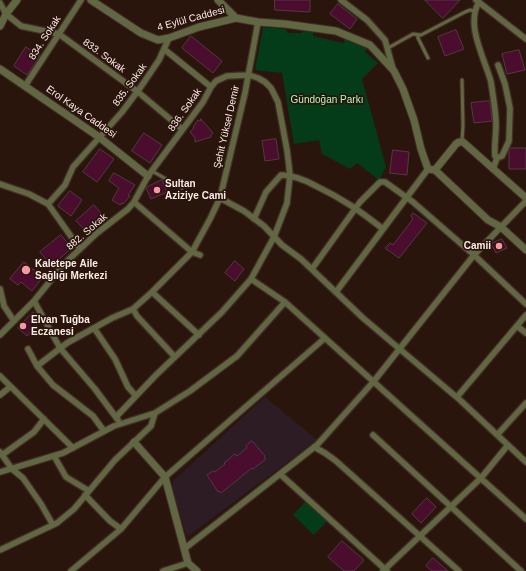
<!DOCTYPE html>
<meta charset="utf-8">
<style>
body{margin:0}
canvas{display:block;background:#2a150c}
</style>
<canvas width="526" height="571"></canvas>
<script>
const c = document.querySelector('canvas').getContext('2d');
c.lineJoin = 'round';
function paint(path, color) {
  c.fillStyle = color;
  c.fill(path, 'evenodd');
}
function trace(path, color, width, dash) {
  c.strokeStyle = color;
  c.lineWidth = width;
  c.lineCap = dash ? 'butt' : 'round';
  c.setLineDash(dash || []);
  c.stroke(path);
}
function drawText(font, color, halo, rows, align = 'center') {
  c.font = font + ' Arial,sans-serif';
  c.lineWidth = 3.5;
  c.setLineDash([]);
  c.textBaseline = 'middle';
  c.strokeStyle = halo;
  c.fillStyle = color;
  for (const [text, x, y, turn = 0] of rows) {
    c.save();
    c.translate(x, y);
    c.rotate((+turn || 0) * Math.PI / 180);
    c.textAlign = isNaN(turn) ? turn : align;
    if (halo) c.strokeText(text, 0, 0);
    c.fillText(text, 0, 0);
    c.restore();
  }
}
paint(new Path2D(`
 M265,397L317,440L187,537L172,490L173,481Z`), '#2e1c24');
paint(new Path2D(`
 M263,27L286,29L287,33H302V31L313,32V36L343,43L345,39L367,48L365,52L378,63L362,79L386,167L379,180L357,163L350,169L322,154L319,140L294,144L282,73L255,70Z
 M306,501L327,521L314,535L293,515Z`), '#043b18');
const building = new Path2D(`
 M275,0H310V12L275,10Z
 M425,0H460L443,18Z
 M338,4L357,19L350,29L330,14Z
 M456,30L464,49L445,56L438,37Z
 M191,36L222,61L213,73L182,48Z
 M26,47L40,56L27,75L14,66Z
 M519,50L525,70L507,74L502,54Z
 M490,101L492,121L474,123L471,103Z
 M201,119L213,133L211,135V137L195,142V138L190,132L194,128L193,127L198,120L200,121Z
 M144,133L162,145L150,163L132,151Z
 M276,139L279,159L265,161L262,141Z
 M510,148H526V169H509V152Z
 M100,149L114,159L97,182L83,172Z
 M393,150L409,152L407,175L390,173Z
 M114,173L135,185L128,195L130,196L123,204L122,203L120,205L112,200L119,188L109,181Z
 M162,180L167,192L151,199L146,188L147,187Z
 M70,191L82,200L71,216L58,206Z
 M94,205L105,218L88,233L76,221Z
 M413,213L427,223L399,258L385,248L390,243L393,245L413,219L411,216Z
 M61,235L72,248L51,266L40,252Z
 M502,239L507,248L496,253L491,244Z
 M235,261L244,269L235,281L225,273Z
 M24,262L43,277L32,291L21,282L18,285L10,279Z
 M33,312L40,321L27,336L18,328Z
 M252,441L265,456L264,457L266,459L253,469L252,468L221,493L219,491L218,492L207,475L213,471L215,472L225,464L224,463L235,454L237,456L247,448L246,446Z
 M427,498L436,507L421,523L412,514Z
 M342,541L364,560L354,571H344L328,557Z
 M433,558L448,571H432L426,566Z`);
paint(building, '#4b0d2e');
trace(building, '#523943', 1);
const service = new Path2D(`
 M418,35V38L428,58
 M388,48L413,34L421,35L465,12L470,10L474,11
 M462,141L463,126L462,80
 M152,171L182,188`);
const minor = new Path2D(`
 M341,0L367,20L385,40L393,69
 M476,0L526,39
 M479,2C465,25 485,59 491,82C493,96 496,112 496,125C496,136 494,146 495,156L497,158
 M0,3L6,14L21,26L59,34L138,92L182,129
 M164,49L211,87
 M25,86L81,0
 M493,169L497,158L502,156L509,141L510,108L505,84L498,65
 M0,184L29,194L48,204L80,249
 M220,198L244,211L264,226L282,245L301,259L363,318L460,400L526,462
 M134,202L192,252L200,255
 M48,204L65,185L73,167L122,112L140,88L159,60L169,38
 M254,219L266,192L281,175C294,175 305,180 316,186C343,199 360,211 383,229
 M312,269L360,202L380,182H385L413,202L474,255L526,304
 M251,279L285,302L526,519
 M0,289L4,306L14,321
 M152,292L199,335
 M336,292L428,169
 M34,301L60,348L95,389L118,420
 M133,309L137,316L175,357
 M517,326L526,333
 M94,328L115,359L128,387L136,396
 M0,335L34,301L64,264L97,233L128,209L134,202L148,176L203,102L211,87L216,81L227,76L249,75L258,78L265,82L271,88L278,102L287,150L290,175L287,203L274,237L251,279L222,312L156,375L116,417
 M28,349L37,366L53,385L93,416L104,431
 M37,366L67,343L112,318L133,309L152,292L192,252L210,219L220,198L245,93L258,22
 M0,376L73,448
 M0,395L10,387
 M457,397L526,315
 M373,435L521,571
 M497,435L526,403
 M314,447L325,453L336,461L459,571
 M0,452L12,469L23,478L41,504L53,525
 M2,455L34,432L44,419
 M54,456L66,477L89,491
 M0,472L63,453L114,426L155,413L190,391L237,356L285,302
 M280,474L387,571
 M85,495L110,521L121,529
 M184,549L317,445L374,381L474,255L526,201
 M0,550L57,523L74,509L115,460L151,426L155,413
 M71,571L121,529L165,477L325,338
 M163,571L188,563
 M383,571L481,478L508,445`);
const tertiary = new Path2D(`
 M91,0L141,33L158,40L169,38L199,27L236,18
 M218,0L236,18L258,22L285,24L336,31L370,45L394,71L403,89L414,120L421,149L428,169L435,170L488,220L501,227L526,250
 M0,26L6,14L17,0
 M0,69L99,137L148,176
 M435,170L456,144L459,142H463L526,198
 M134,442L165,477L188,563L197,571`);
trace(service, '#432f26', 5);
trace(minor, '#432f26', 8);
trace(tertiary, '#432f26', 9);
trace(service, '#616742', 3);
trace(minor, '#616742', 5.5);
trace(tertiary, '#616742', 7);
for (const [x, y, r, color] of [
 [157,190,4,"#f49aa0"],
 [499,246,4,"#f49aa0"],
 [26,270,5,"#f49aa0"],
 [23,326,4,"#f49aa0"]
]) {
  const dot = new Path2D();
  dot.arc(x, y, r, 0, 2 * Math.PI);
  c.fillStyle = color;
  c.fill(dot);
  trace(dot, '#2a150c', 1.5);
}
drawText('10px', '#fdede7', '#2a150c', [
 ["4 Eylül Caddesi",191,19,-15],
 ["834. Sokak",45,38,-57],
 ["833. Sokak",104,56,36],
 ["835. Sokak",130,85,-54],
 ["836. Sokak",185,110,-55],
 ["Erol Kaya Caddesi",81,112,35],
 ["Şehit Yüksel Demir",227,127,-77],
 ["882. Sokak",87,232,-41]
]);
drawText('10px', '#a8fcba', '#2a150c', [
 ["Gündoğan Parkı",327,100]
]);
drawText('bold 10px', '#fdede7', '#2a150c', [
 ["Sultan",165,184],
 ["Aziziye Cami",165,196],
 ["Camii",491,246,"right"],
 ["Kaletepe Aile",35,264],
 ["Sağlığı Merkezi",35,276],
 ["Elvan Tuğba",31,320],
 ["Eczanesi",31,332]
], 'left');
</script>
